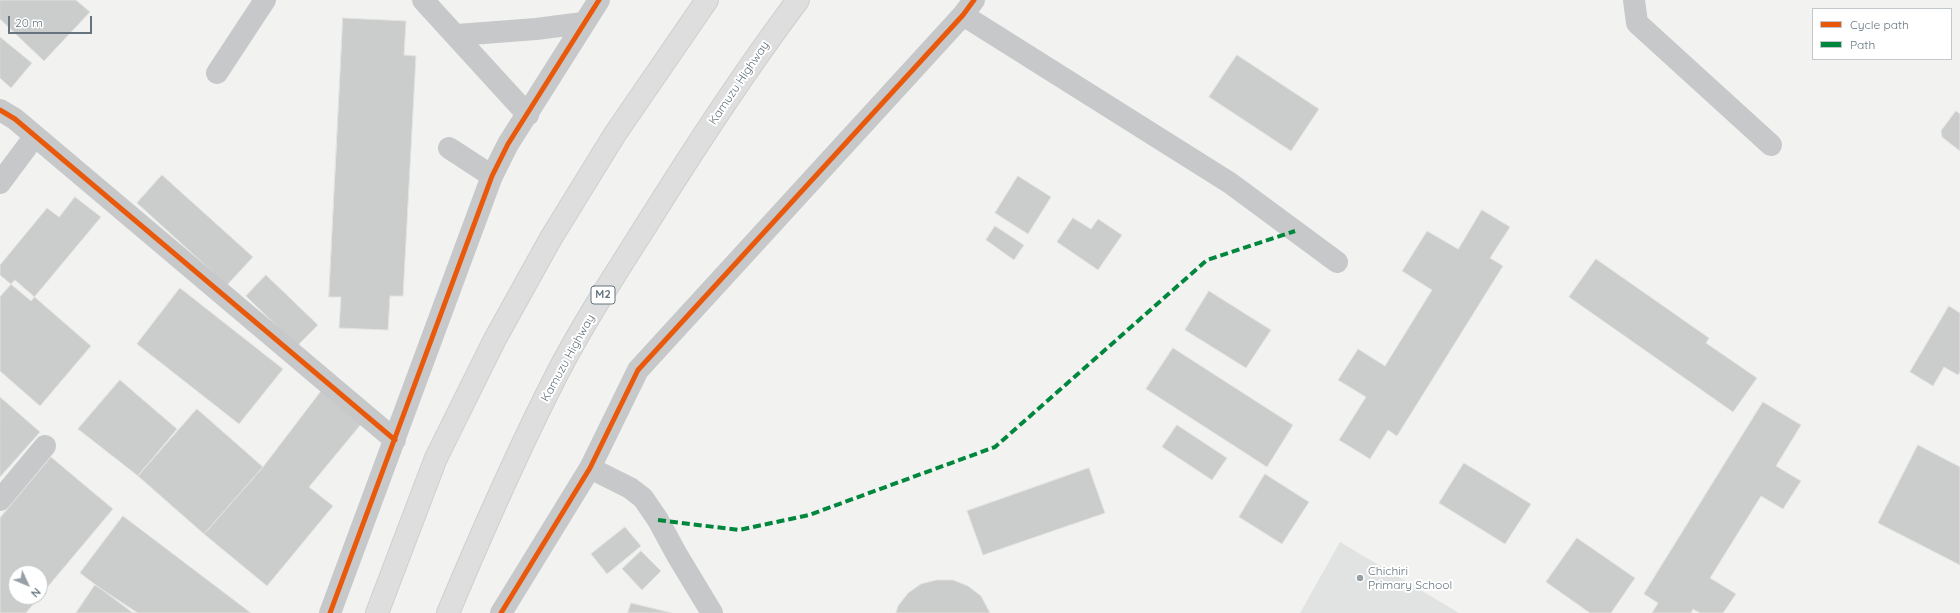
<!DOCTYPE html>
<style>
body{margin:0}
#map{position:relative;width:1960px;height:613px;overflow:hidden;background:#f2f2f1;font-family:Quicksand,sans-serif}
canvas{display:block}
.legend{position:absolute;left:1812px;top:8px;width:140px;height:52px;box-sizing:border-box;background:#fff;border:1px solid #c1c7cb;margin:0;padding:5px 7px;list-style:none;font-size:12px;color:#65747e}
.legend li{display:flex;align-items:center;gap:8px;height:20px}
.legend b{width:20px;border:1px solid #c1c7cb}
.north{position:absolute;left:8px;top:565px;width:40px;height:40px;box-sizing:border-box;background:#fff;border:1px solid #c1c7cb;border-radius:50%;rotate:134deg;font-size:11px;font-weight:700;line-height:16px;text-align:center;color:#65747e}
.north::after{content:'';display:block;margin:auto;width:14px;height:18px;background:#96a0a6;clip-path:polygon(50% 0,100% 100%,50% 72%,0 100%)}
.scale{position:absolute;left:8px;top:16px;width:84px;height:18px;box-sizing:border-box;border:2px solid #65747e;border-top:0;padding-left:5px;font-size:12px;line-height:14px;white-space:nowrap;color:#65747e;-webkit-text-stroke:3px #fff;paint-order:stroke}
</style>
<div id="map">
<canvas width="1960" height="613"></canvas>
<ul class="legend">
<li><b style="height:5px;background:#e8590c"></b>Cycle path</li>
<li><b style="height:5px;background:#00873e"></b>Path</li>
</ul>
<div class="north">N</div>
<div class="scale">20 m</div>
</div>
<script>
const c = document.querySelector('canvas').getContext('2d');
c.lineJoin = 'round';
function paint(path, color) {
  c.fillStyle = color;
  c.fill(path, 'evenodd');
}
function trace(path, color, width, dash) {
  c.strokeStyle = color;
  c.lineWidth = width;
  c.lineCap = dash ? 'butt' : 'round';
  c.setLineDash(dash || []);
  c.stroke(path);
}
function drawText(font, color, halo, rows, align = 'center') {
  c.font = font + ' Quicksand,sans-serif';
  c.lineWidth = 4;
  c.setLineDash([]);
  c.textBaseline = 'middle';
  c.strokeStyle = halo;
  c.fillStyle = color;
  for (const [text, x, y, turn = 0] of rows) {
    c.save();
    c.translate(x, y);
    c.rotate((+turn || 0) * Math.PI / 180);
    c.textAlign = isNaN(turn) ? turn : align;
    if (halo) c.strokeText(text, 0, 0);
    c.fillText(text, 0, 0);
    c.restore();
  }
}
paint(new Path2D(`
 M1340,542L1459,613H1300Z`), '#e1e2e2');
const building = new Path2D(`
 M0,0H76L90,12L44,61L0,19Z
 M343,18L406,21L404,55L416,56L403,296H390L388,330L339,328L341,297H329Z
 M0,37L32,63L11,88L0,78Z
 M1237,55L1319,109L1291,151L1209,97Z
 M1956,111L1960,114V151L1942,137L1941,131Z
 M162,175L253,257L227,285L137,203Z
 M1018,176L1051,197L1028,234L995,213Z
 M75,197L101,217L31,301L0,275V265L47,208L59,217Z
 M1482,210L1510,227L1490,258L1503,266L1397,436L1388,430L1370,459L1339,440L1366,397L1338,380L1358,349L1385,366L1432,290L1402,271L1427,231L1458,249Z
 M1073,218L1091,229L1098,219L1122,235L1098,270L1057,242Z
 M995,226L1024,245L1014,260L986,240Z
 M1596,259L1709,338L1706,343L1757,378L1733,412L1569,297Z
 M266,275L318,325L297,346L246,296Z
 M15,280L91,346L40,406L0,371V297Z
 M180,288L283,369L239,424L137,344Z
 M1209,291L1271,330L1246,368L1185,330Z
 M1949,306L1960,313V372L1958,375L1944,367L1933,386L1910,372Z
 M1173,348L1293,425L1267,467L1146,389Z
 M120,380L177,429L138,476L78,429Z
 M322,390L362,423L309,487L333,506L267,586L204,534L263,467Z
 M0,397L40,432L0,477Z
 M1763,402L1801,425L1776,466L1801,481L1783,509L1761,496L1710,578L1736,594L1723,613H1700L1693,609L1691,613H1652L1658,603L1644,594Z
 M197,409L263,467L204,534L138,476Z
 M1177,425L1227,458L1212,480L1162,447Z
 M1918,445L1960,467V565L1878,523Z
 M51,457L113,509L40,596V573H16V597H39L26,613H0V518Z
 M1464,463L1531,504L1505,544L1439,503Z
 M1089,468L1105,513L983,555L967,511Z
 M1265,474L1309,502L1282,544L1239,517Z
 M123,516L251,613H133L80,573Z
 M625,527L641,546L607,574L591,554Z
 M1577,538L1635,578L1611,613H1590L1546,582Z
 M641,551L661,571L642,590L622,569Z
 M937,580H953L968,586L981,596L990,613H896L898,606L908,593L921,584Z
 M95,585L138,613H76Z
 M631,603L672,613H628Z`);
paint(building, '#cbcccc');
trace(building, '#e2e2e1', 1);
const highway = new Path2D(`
 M377,613L436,458L495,339L551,238L615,134L707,0
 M448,613C482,532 517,452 557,374C584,322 616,273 647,224C695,147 744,72 798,0`);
trace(highway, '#cfcfcf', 24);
trace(new Path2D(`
 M423,0L528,115
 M1634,0L1637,23L1771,145
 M963,15L1230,183L1337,262
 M457,35L536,29L583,23
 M217,73L265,0
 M0,110L15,119L395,440
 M449,148L492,176
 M0,183L35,136
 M590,468L630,488L643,498L658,520L677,555L712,613
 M0,500L45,446
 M330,613L492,176L508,144L599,0
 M501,613L590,468L638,370L963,15L974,0`), '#c7c8c9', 22);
trace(highway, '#dddedd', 22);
trace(new Path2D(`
 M658,520L739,530L809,515L995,447L1207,260L1295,231`), '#00873e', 4, [8, 4]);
trace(new Path2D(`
 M0,110L15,119L395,440
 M330,613L492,176L508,144L599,0
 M501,613L590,468L638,370L963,15L974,0`), '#e8590c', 5);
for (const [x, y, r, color] of [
 [1360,578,4,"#96a0a6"]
]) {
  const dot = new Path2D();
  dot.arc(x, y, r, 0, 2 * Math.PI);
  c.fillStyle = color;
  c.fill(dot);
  trace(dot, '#fff', 1.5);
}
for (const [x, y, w] of [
 [603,295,24]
]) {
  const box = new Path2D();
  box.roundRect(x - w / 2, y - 9, w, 18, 3);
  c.fillStyle = '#fff';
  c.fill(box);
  trace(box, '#65747e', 1);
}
drawText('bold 11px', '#65747e', null, [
 ["M2",603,295]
]);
drawText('12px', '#65747e', '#fff', [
 ["Kamuzu Highway",739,83,-56],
 ["Kamuzu Highway",568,358,-61]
]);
drawText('12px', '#65747e', '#fff', [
 ["Chichiri",1368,571],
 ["Primary School",1368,585]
], 'left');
</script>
